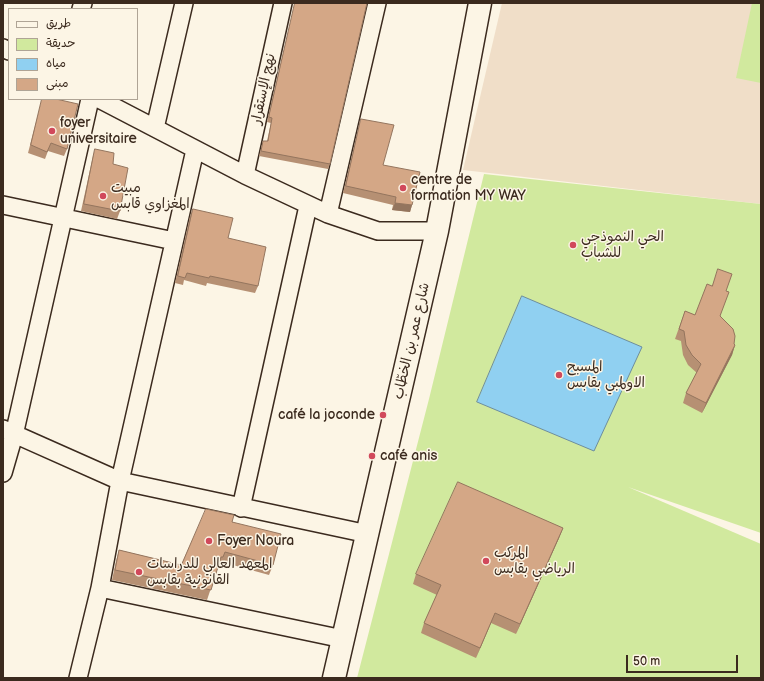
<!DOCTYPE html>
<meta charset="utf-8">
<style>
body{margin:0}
#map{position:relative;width:764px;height:681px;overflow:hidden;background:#fcf5e5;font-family:"Balsamiq Sans","Playpen Sans Arabic",sans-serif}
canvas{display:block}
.frame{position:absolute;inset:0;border:4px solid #3b2a1e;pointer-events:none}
.legend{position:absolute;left:8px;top:8px;width:130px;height:92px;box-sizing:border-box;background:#fcf5e5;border:1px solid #afa495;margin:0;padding:5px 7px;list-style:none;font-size:12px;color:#3b2a1e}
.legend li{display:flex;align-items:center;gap:8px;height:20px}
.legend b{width:20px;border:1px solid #afa495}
.scale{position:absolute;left:626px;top:655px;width:112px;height:18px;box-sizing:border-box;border:2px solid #3b2a1e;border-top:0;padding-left:5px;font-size:12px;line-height:14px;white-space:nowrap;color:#3b2a1e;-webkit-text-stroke:3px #fcf5e5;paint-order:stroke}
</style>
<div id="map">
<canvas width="764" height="681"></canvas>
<div class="frame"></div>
<ul class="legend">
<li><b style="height:5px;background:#fcf5e5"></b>طريق</li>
<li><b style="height:11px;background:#d1e99e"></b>حديقة</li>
<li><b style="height:11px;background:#90d0f1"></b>مياه</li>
<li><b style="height:11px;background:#d4a786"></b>مبنى</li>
</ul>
<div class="scale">50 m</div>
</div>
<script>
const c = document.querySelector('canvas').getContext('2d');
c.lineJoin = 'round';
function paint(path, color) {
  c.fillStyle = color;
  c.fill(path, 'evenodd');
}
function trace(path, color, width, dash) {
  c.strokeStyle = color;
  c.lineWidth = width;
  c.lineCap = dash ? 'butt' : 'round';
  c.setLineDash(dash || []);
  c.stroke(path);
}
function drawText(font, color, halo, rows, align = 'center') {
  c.font = font + ' "Balsamiq Sans","Playpen Sans Arabic",sans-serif';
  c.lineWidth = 3;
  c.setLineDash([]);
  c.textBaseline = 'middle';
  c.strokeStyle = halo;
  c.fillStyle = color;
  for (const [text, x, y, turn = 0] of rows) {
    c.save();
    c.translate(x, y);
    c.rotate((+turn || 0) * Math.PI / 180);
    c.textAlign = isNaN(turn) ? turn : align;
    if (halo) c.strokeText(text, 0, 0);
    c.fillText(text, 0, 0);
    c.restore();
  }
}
paint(new Path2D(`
 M502,3H761V204L463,170Z`), '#f0dec8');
paint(new Path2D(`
 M752,3H761V83L736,78Z
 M484,174L761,204V533L628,487L761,544V678H357L429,399Z`), '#d1e99e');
const water = new Path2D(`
 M522,296L642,347L594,451L477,402Z`);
paint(water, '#90d0f1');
trace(water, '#6e8e9d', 1);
const street = new Path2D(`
 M81,9L83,3
 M3,48L9,51
 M99,99L245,175L328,214L378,231H437
 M155,128L184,3
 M245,175L283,3
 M3,205L174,241
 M328,214L377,3
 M3,429L120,481L368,534
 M3,473L14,435L90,99
 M241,508L308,206
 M100,588L343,639
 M78,678L100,588L120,481L195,150`);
const secondary = new Path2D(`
 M334,678L437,231L480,3`);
trace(street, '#3b2a1e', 20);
trace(secondary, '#3b2a1e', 25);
trace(street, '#fcf5e5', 17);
trace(secondary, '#fcf5e5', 22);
paint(new Path2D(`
 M295,3H367L330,164L328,169L259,156L263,141H267L271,123L267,122Z
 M42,99H56L67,149L64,156L48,151L45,159L28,153Z
 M361,119L383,165L412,205L410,212L392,210L393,205L343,193L359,127Z
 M95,149L113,164L120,211L117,219L81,211L93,156Z
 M193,209L228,238L258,286L255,293L207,283L206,286L184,280L183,285L175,283L190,216Z
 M726,291L720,316L734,344L735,345L732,355L702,413L683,403L686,393L697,373L688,365L683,355L681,341L675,339L685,311L695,315Z
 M232,522L273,565L269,575L222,562L220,568L218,567L207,600L112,580L116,561L119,550L181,565Z
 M563,528L559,538L516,634L491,623L476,658L421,633L424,623L437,595L413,584L416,574Z`), '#b69073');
paint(new Path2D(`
 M395,203L412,205L410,212L392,210Z
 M735,345L732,355L702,413L706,403Z
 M563,528L559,538L516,634L520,624Z
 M495,613L491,623L476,658L480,648Z`), '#94755e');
const building = new Path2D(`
 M295,3H367L330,164L261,151L263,141H268L272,118L269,117Z
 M42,99H56L78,104L67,149L51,143L47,152L31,145Z
 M361,119L394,125L383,165L420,172L412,205L395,203L396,197L346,186Z
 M95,149L114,153L113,164L128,168L120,211L84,204Z
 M193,209L233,218L228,238L266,247L258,286L210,276L209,278L187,273L185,278L178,276Z
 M718,269L732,274L726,291L729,292L720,316L733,329L735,336L734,344L735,345L706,403L686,393L701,364L692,355L686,345L684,331L679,329L685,311L695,315L707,284L712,286Z
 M458,482L563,528L520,624L495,613L480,648L424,623L441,585L416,574Z
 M206,509L234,515L232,522L281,534L273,565L225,552L223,557H221L211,590L115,570L119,550L181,565Z`);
paint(building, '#d4a786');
trace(building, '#94755e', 1);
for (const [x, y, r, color] of [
 [52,131,4,"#d1495b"],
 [403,188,4,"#d1495b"],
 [103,196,4,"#d1495b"],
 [573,245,4,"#d1495b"],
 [559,375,4,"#d1495b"],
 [383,415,4,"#d1495b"],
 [372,456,4,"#d1495b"],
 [209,541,4,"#d1495b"],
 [486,561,4,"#d1495b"],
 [139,572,4,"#d1495b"]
]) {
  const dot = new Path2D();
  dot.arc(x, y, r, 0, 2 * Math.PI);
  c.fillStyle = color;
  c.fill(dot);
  trace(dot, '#fcf5e5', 1.5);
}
drawText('14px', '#3b2a1e', '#fcf5e5', [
 ["نهج الإستقرار",264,89,-78],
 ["شارع عمر بن الخطّاب",412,341,-77]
]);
drawText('14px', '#3b2a1e', '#fcf5e5', [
 ["foyer",60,123],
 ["universitaire",60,139],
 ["centre de",411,180],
 ["formation MY WAY",411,196],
 ["مبيت",111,188],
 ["المغزاوي قابس",111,204],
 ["الحي النموذجي",581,237],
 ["للشباب",581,253],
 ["المسبح",567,367],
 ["الاولمبي بقابس",567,383],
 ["café la joconde",375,415,"right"],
 ["café anis",380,456],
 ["Foyer Noura",217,541],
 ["المركب",494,553],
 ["الرياضي بقابس",494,569],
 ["المعهد العالي للدراسات",147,564],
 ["القانونية بقابس",147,580]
], 'left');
</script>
